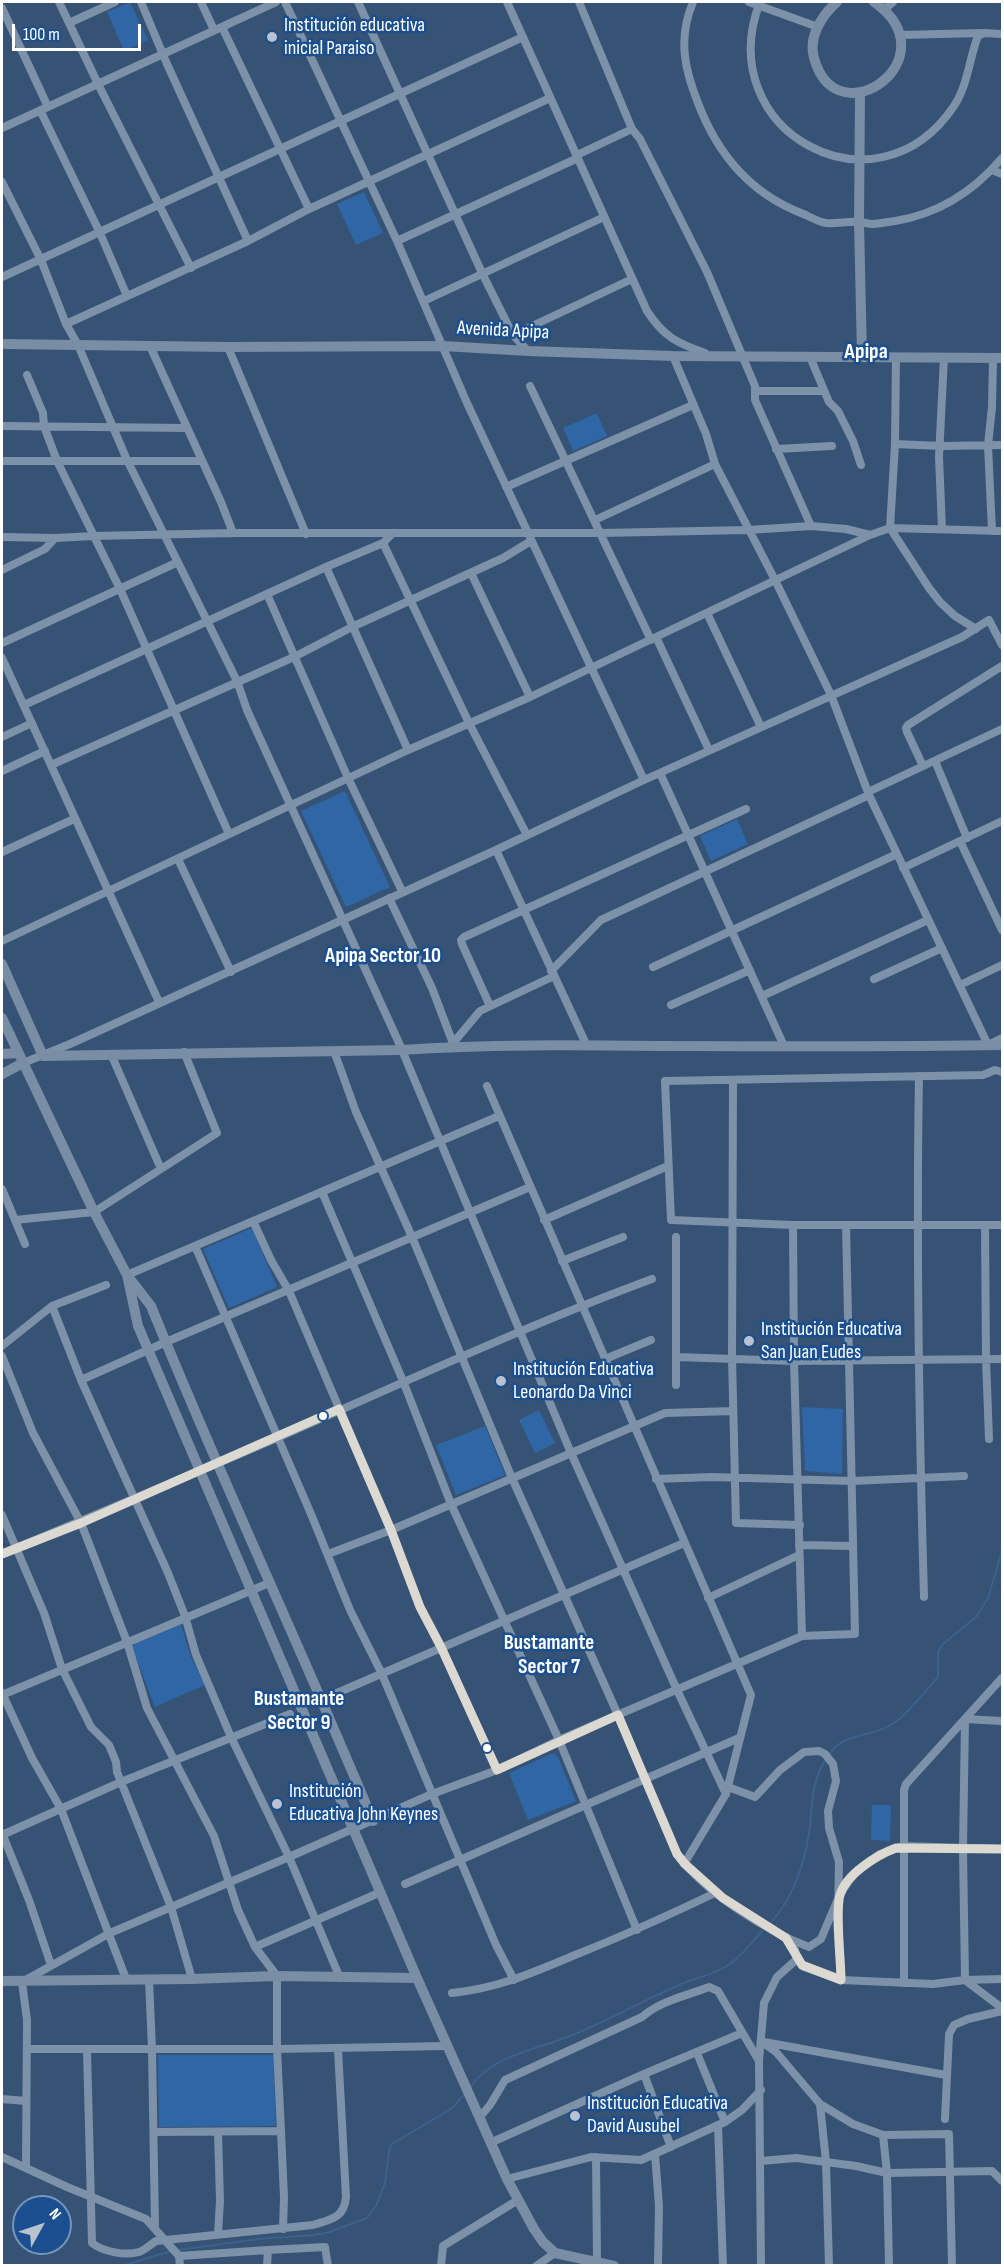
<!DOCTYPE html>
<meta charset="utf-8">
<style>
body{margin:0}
#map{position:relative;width:1004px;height:2267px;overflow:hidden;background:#365274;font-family:"Sofia Sans Condensed",sans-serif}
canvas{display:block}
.frame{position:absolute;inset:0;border:3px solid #fff;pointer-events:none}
.north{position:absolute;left:12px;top:2195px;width:60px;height:60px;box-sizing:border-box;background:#1b4f8f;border:2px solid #7695bc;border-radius:50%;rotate:50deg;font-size:16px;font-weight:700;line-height:24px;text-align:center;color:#fff}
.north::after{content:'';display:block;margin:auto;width:21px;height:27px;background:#b9c2ce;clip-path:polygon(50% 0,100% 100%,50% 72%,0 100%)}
.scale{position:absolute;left:12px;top:24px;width:129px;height:27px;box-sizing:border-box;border:3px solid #fff;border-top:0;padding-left:8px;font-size:18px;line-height:21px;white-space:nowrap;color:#fff;-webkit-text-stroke:4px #1b4f8f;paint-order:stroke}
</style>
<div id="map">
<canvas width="1004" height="2267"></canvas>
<div class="frame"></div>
<div class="north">N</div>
<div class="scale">100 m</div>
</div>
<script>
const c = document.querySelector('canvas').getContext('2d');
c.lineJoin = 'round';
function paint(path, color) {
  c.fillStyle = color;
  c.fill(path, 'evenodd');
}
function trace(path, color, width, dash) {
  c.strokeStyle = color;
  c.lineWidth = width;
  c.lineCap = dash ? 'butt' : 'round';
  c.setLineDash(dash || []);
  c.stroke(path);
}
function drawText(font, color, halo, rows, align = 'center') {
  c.font = font + ' "Sofia Sans Condensed",sans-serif';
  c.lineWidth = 5;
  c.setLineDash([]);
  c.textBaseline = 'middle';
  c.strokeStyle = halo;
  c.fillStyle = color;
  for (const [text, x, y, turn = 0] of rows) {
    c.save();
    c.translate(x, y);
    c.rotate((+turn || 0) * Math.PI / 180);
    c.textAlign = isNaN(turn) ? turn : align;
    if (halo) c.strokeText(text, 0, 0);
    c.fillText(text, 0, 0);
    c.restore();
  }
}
paint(new Path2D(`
 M130,2L148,40L124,51L107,12Z
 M364,192L383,233L356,245L337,204Z
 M597,413L607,436L573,451L563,428Z
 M345,791L390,887L346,907L301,811Z
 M737,819L748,844L711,861L700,836Z
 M252,1228L277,1287L229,1308L203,1249Z
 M802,1407L843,1409L842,1474L805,1471Z
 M539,1410L555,1443L535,1453L519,1420Z
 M485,1426L505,1475L456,1495L436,1445Z
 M181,1625L191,1657L205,1685L155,1707L131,1645Z
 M553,1753L558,1757L576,1801L528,1820L509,1773Z
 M872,1805H891L890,1841L871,1840Z
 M158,2055H273L276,2126L159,2127Z`), '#2f66a5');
trace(new Path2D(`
 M772,1921C792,1900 805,1862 809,1833C812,1813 811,1789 820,1770C840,1726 863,1743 894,1723C909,1713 925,1691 938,1677V1652L943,1644L976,1617L988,1598L1002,1551
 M470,2087C495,2054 535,2050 570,2036C608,2021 642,2001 679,1985C695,1978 716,1974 730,1964C742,1956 752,1942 762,1931
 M177,2250L259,2239L314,2235L330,2232L367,2218L376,2206L385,2183L389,2151L392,2144L451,2109L465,2094
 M122,2266L171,2251`), '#3b618d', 2);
trace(new Path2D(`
 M59,2L98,84L191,268
 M141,2L167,64L248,241
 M201,2L214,30
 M285,2L397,241L467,403L644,780
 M358,2L483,275L513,335L528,351
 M507,2L647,311C664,337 677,343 705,353
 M579,2L632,129L640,139L707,272L755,386V400L811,526
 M693,2C678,38 684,68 698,103C717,153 750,193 801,213C809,216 818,222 826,223C837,224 848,221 859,222C863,222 868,224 872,224C879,224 887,222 895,221C938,214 974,191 1002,158
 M749,2L818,27
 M760,2C710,131 876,222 954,106C968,85 969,59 978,36L984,33L1002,34
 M2,8L48,107
 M885,9L893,2
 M69,23L115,2
 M222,27L309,209
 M899,35L982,33
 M40,110L100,233L127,296
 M2,128L276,2
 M577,155L632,129
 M992,170L1002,174
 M2,182L41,260L66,324L78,345L127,460L237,681L247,710L399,1043L571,1453L677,1690L726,1794
 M397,241L578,158
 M2,277L523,37
 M424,301L604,217
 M66,324L248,241L309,209L550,98
 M513,335L632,279
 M150,346L221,502L233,533
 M228,347L306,534
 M673,356L706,434L715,464L775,580L831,695L869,795L988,1045L1002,1038
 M810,357L829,402L838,411L853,441L861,465
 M896,357L895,444L890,528L929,588L940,602L955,616L976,629
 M27,375L43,413L44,426L57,461L120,589L229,834
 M530,386L651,640
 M755,391H824
 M2,426L186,428
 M895,444L941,446L1002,445
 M776,449L832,446
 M2,461H202
 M506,487L693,405
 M595,520L715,464
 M942,529L939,457L944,357
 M992,531L988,445L992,407L993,358
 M2,537L55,538L94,536L233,533H601L748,530L811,526L846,529L870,535L890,528L1002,531
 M383,543L469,723L527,835
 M326,567L408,750
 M2,570L45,549L55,538
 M471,573L530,697
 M267,594L348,778L402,891
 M707,613L761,727
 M656,637L709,750
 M2,643L178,562
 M2,658L159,1002
 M24,705L326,567L383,543L393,533
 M2,737L32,723
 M935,761L967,838
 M51,765L294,657L352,627L503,558L531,541
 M923,766L907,732L906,728L908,725L1002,666
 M2,771L45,751
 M660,773L784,1046
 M868,792L1002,729
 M960,841L1002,930
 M496,850L586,1044
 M2,852L74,819
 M178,859L231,972
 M903,868L1002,821
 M389,898L432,988L454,1046
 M2,941L408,750L530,697L870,535
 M653,967L897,854
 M551,971L601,920L869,795
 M874,979L942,948
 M960,985L1002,965
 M762,996L928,920
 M671,1005L750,970
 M490,1006L462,944L461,940L464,937L746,809
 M454,1042L480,1011L554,976
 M334,1051L356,1112L412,1237L512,1478L618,1715L677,1854C704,1892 766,1931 809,1947L821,1939L840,1894L854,1874L880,1854L903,1846L1002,1849
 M111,1054L161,1169
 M23,1063L70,1044L496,850L644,780L962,637L989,620L1002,645
 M1002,1072L995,1070L983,1075L665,1081L671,1220L793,1225H1002
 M919,1076C916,1250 919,1423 924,1597
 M733,1081L732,1358L736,1523L800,1525
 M487,1086L751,1695L726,1794L684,1864
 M2,1189L25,1244
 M322,1192L403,1381L451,1504L559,1740L637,1930
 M15,1220L94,1212L217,1133L184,1052
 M544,1220L668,1166
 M253,1221L271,1260L289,1291L391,1530L420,1607L441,1647L497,1770
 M793,1225L794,1361L802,1636
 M985,1225L986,1359L989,1439
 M676,1237V1385
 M195,1246L311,1514L350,1610L381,1672L496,1945L514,1980
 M562,1261L623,1237
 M127,1275L499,1116
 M52,1306L81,1380L168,1573L185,1616L196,1655L231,1737L289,1857L340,1978
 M2,1346L52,1306L106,1285
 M2,1356L33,1433L81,1523L127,1642L147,1708L214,1836L238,1910L255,1947L277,1976V2049L281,2131L154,2132
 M676,1357L794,1361L1002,1359
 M605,1359L651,1340
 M81,1380L166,1342L530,1187
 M656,1479L712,1477L852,1481L964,1476
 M2,1515L44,1613L62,1669L91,1727L109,1745L116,1762L117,1772L171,1907L192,1979
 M799,1545L853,1546
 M2,1554C94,1515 187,1477 279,1437C403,1383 525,1326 652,1279
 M328,1554L391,1530L665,1413L733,1411
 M708,1598L799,1555
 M2,1693L32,1758L61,1809L126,1979
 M2,1695L269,1583
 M323,1699L684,1543
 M1002,1721L965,1719L963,1849L965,1980L1002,2008
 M728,1787L755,1797L780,1770L804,1752L819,1751L825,1754L833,1764L836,1781L828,1811L829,1828L839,1862L838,1914L841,1980
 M2,1833L29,1900L51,1965
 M2,1835L121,1782L290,1714
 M405,1884L739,1738
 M788,1941L795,1950L797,1959L804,1967L841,1980L933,1984L965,1980L1002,1979
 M255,1947L381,1892
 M149,1980L152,2049L155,2226
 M904,1983V1790L906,1784L1002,1678
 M452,1993C499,1988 532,1973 575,1955C623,1936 669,1915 715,1893
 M762,2042L776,2052L820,2104L853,2124L883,2135L949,2134L952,2266
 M764,2042L946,2075
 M27,2049H277L447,2046
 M87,2050L92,2243C103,2252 126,2256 139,2252C145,2250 151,2244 156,2241L313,2225C332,2219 344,2218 346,2197L338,2049
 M697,2053L725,2122
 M644,2074L671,2147
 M2,2099L26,2101
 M820,2104L826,2162L829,2266
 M479,2118L490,2105L505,2080L642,2017C660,2001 686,1996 709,1987L718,1991L759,2061
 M945,2119L949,2034L954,2025L968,2019L1002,2011
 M718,2125L723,2266
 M281,2131L284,2197L283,2229
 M218,2132L220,2201L218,2234
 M883,2135L887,2173L889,2266
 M490,2143L644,2074L742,2033
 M655,2154L659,2206L658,2266
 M2,2157L67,2187L146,2219L179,2256L180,2266
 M596,2157L597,2261
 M761,2161L796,2158L856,2166L887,2173L992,2171L1002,2181
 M26,2167L27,2020L22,1982L110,1933L289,1857L432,1794L497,1770L559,1740L802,1636L855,1634L846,1225
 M507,2179L591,2157L641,2160L725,2122L742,2110L761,2090
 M268,2250L325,2247L328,2266
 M179,2256L268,2250L267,2266
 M441,2266L443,2246L518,2200
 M536,2266L555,2253
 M761,2266L759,2061L764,2003L777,1977L797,1959`), '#7d92a8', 8);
trace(new Path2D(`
 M837,2C822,15 808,37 814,58C837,141 953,57 874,2
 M860,93L859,222L862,356
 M2,344L228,347L443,346L528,351L673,356L1002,358
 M2,964L43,1056L401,1050C488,1044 574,1045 661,1046C775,1046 889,1047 1002,1045
 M2,1018L94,1212L127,1275L151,1306C221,1479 301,1648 373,1821
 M2,1054L18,1053
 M2,1074L23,1063
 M127,1275L138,1326L417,1978L507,2179L534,2229L543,2242L555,2253L614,2266
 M2,1981L192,1979L277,1976L417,1978`), '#798da4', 10);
trace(new Path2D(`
 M339,1409L391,1530L420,1607L441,1647L497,1770
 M2,1554L81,1523L339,1409
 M618,1715L677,1854L685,1864L723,1898L786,1938L802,1965L841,1980C841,1961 835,1911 840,1895C846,1874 877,1855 896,1848L1002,1849
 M497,1770L618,1715`), '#dbd9d1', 9);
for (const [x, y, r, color] of [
 [272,37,6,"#b9c2ce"],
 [749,1341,6,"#b9c2ce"],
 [501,1381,6,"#b9c2ce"],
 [323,1416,5,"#fff"],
 [487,1748,5,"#fff"],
 [277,1804,6,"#b9c2ce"],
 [575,2116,6,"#b9c2ce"]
]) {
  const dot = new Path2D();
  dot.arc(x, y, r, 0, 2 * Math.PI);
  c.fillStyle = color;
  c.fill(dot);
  trace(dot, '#1b4f8f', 2);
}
drawText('20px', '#fff', '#1b4f8f', [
 ["Institución educativa",284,26],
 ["inicial Paraiso",284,49],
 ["Institución Educativa",761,1330],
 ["San Juan Eudes",761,1353],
 ["Institución Educativa",513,1370],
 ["Leonardo Da Vinci",513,1393],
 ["Institución",289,1792],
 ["Educativa John Keynes",289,1815],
 ["Institución Educativa",587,2104],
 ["David Ausubel",587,2127]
], 'left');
drawText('20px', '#fff', '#1b4f8f', [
 ["Avenida Apipa",503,331,3]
]);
drawText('bold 21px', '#fff', '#1b4f8f', [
 ["Apipa Sector 10",383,957],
 ["Bustamante",549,1644],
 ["Sector 7",549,1668],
 ["Bustamante",299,1700],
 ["Sector 9",299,1724]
]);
drawText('bold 22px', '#fff', '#1b4f8f', [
 ["Apipa",866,352]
]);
</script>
